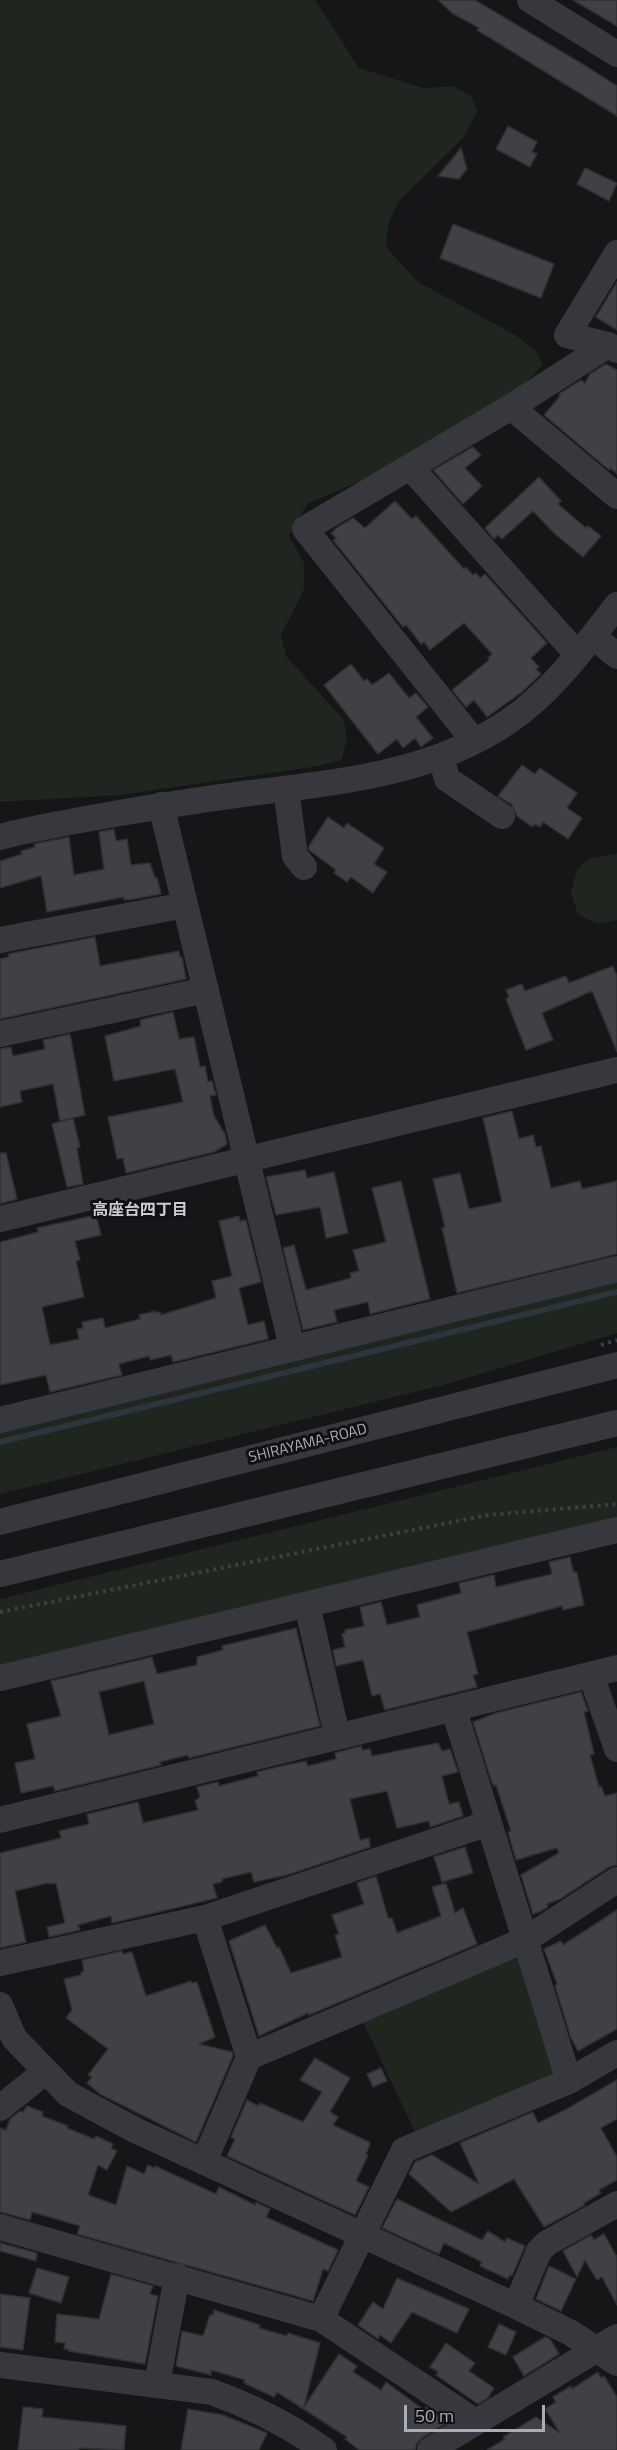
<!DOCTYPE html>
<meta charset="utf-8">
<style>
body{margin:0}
#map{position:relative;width:617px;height:2450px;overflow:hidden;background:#161618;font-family:"Titillium Web",sans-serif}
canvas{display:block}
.scale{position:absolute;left:404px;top:2405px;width:141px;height:27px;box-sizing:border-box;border:3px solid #a8adb8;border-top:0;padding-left:8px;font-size:18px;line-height:21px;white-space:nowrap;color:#a8adb8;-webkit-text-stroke:4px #111113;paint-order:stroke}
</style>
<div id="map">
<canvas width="617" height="2450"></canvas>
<div class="scale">50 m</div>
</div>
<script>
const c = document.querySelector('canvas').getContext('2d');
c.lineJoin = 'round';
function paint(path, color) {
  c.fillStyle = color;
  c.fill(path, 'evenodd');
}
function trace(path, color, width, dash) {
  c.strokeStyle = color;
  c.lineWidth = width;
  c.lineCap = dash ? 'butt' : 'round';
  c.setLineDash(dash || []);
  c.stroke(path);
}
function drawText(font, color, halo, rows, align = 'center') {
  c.font = font + ' "Titillium Web","Noto Sans JP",sans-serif';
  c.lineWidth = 6;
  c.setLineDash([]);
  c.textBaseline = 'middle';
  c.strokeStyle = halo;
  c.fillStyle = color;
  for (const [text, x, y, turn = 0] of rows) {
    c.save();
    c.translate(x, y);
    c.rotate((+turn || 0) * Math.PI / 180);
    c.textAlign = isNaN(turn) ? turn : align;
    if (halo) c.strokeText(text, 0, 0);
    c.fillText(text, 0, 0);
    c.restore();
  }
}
paint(new Path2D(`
 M0,0H315L359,68L423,88L453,86L472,97L477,112L463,138L398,202L388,225L386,247L418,282L517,336L536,351L543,365L520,388L368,478L308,503L289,536L304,563V590L281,635L286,656L343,719L347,737L342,759L319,766L120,795L0,802Z
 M617,853V920L597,924L578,914L571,893L577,869L589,859Z
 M617,1276V1333L447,1384L0,1494V1428Z
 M617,1447V1519L0,1671V1599Z
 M514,1954L522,1959L556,2069L553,2077L417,2136L362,2020Z`), '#1e261f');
trace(new Path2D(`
 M0,1442L617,1292`), '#2c353c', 6);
const building = new Path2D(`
 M438,0H475L584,65L617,86V116L477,30L479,28L452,13Z
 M573,0H617V26Z
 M508,126L537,142L532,152L537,154L530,167L496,149Z
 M461,148L467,169L459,179L438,176Z
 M585,168L617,183L609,201L577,184Z
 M453,224L554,264L541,298L440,258Z
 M617,282V330L596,317Z
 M606,364L617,370V474L610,468L609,470L544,415L560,396L559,394L581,380L585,383L590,374Z
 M473,447L481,455L465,468L482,486L463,504L433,470Z
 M539,477L561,501L558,504L586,528L588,526L601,536L583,557L555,534L533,511L502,539L498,535L494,539L485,528Z
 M395,501L412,519L416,516L464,569L466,567L473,575L476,573L480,578L485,574L547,643L531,658L539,667L536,669L541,674L522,692L487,717L474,700L466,707L452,690L489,660L488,658L492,654L483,644L464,623L430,650L424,642L421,644L406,625L403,627L333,540L336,538L331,533L338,527L353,518L365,528Z
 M351,664L364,681L367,679L372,685L389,673L409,698L416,693L428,707L416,717L433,738L421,747L415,738L403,748L397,739L378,754L324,685Z
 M522,765L535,774L540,768L577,793L567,808L582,818L568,839L543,822L540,827L534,824L532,827L517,816L511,804L498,796Z
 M328,817L344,828L347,823L384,848L374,864L387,872L373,893L351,877L347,882L334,873L336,870L309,850V846Z
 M114,829L116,841L127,839L131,865L150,863L155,878L157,877L161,894L134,899L124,900V897L47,912L41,876L0,888V861L22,854L21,851L35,847L34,844L69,837L74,875L104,869L99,832Z
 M95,937L100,966L179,951L180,957H182L186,979L0,1019V959L9,957L8,954Z
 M613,966L617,976V1052L592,991L542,1013L553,1040L526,1050L506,999L509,997L506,990L522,984L525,991L566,976L569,983Z
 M173,1012L179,1039L194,1037L200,1067L205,1066L208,1082L212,1081L216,1095L210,1096L214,1116L225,1134L227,1144L214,1152L126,1173L123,1158L117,1159L108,1117L183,1102L175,1069L114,1081L105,1036L141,1026L140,1020Z
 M70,1034L85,1115L60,1121L53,1084L20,1091L22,1102L0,1107V1049L11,1047L13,1056L45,1049L43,1040Z
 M512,1111L519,1139L533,1135L536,1147L541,1146L551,1188L580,1181L582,1189L617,1181V1254L457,1293L442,1228L445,1227L433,1179L460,1173L469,1209L502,1202L483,1118Z
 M73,1118L80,1147L77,1148L83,1184L67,1187L52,1124Z
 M0,1153H6L17,1199L0,1204Z
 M305,1170L307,1178L334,1172L348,1233L326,1238L320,1207L276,1215L266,1177Z
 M401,1181L430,1299L370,1314L368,1302L334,1310L337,1322L303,1330L283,1248L294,1245L306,1290L351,1278L350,1273L359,1271L353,1250L386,1242L372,1188Z
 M96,1215L101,1235L75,1241L80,1260L76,1261L84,1297L42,1307L50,1345L79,1339L77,1329L83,1328L82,1322L103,1318L105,1328L140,1319L139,1315L155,1311V1313L160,1312L161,1315L216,1298L212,1281L232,1276L219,1221L239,1216L240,1221L246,1220L261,1282L239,1288L248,1325L264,1321L268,1339L173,1362L171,1355L150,1360L149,1356L119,1364L122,1375L50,1392L46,1375L0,1385V1242L38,1232L37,1228Z
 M570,1557L573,1571L577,1573L584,1605L563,1610L562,1606L467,1632L478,1674L473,1675L477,1687L385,1710L380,1694L372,1696L363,1660L336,1666L333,1650L345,1647L342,1634L345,1633V1630L364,1626L360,1607L381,1602L387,1625L420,1617L417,1605L461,1593L459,1583L494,1575L496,1587L552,1574L549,1562Z
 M296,1628L320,1726L189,1758L188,1755L160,1762L161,1765L55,1791L53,1786L21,1793L15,1763L35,1759L27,1724L61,1716L51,1681L152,1657L157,1674L197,1665V1657L223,1650L222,1646ZM144,1681L154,1724L109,1735L99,1692Z
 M581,1692L588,1711L584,1712L594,1754L590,1755L599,1787L601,1786L605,1796L617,1793V1865L609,1867L560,1899L547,1904L548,1907L541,1911L533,1914L521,1875L559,1853L557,1848L516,1860L508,1832L511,1831L496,1785L494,1786L491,1780L473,1722L496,1713Z
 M438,1743L442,1751L450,1749L458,1772L442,1776L449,1804L459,1802L463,1816L430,1827L429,1821L397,1828L387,1791L350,1799L360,1840L369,1838L370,1847L287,1875L254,1882L251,1872L222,1879V1882L213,1884L217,1898L112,1923L111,1916L78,1925L80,1930L49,1937L47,1927L65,1923L56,1883L49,1884L48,1883L15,1891L26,1942L0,1948V1853L61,1838L59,1831L89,1824L87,1814L138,1802L143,1823L198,1810L195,1801L200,1797L197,1787L218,1782L219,1786L258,1776L257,1772L286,1765L306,1761L308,1766L336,1759L335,1753L361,1746L362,1750L370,1749L372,1756Z
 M465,1847L473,1873L442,1882L434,1857Z
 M376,1876L388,1918H392L397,1933L441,1916L432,1887L446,1883L455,1913L463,1908L477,1944L309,2015L308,2013L259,2036L229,1941L265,1925L277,1948L279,1947L291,1973L342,1957L335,1935L339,1934L332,1915L364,1904L357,1883Z
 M617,1910V2029L578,2051L571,2038L555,1986L557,1984L544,1949L561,1941L563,1945Z
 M122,1951L123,1954L132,1952L146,1996L191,1981L192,1983L197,1982L215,2037L199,2044L232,2052L233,2056L196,2142L100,2094L87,2083L92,2077L88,2075L108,2049L66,2018L72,2010L64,1979L81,1975V1972L84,1971L82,1960Z
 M315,2058L350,2078L330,2112L338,2117L333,2125L369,2142L370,2144L366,2154L368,2155L356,2181L369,2187L355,2215L227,2156L235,2139L231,2137L247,2100L258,2106L260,2103L303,2122L322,2092L300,2080Z
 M381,2068L387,2081L373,2087L367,2074Z
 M617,2080V2119L601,2128L617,2157V2180L599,2190L601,2193L584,2203L585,2205L544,2227L514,2179L451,2212L409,2174L415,2162L432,2155L479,2184L460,2143L533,2112L538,2123L565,2110Z
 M27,2106L43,2112L42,2116L68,2126L67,2128L94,2139L96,2136L113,2144L111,2148L117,2151L107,2170L98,2165L88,2195L116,2205L127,2166L144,2174L148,2165L154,2168L155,2166L216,2194L219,2187L255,2205L256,2202L270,2209L266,2217L338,2250L328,2271L323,2269L313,2301L77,2234L80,2226L32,2212L30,2220L0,2212V2128L6,2130L10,2119L20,2111L23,2112Z
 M397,2199L482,2240L488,2231L505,2242L507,2238L525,2246L512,2276L510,2275L508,2279L480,2266L482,2262L444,2243L439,2254L382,2228Z
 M604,2234L617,2257V2305L602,2277L597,2280L585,2260L577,2277L563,2251L591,2235L594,2240Z
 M0,2243L37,2253L36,2261L0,2251Z
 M549,2266L576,2279L561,2311L536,2299Z
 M37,2268L69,2277L61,2303L29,2293Z
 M111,2274L153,2286L150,2294L158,2296L145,2364L68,2351V2349H64L65,2343L55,2342L57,2314L99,2319Z
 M397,2278L469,2309L457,2333L412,2312L391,2343L380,2335L378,2339L358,2325L373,2302L383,2309Z
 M0,2294L30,2298L23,2350L0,2347Z
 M214,2310L260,2325L259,2328L287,2336L288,2333L320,2343L304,2407L339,2354L357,2366L353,2372L381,2390L386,2382L424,2410L426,2407L448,2422L422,2438L417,2443L415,2450H359L345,2439L347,2437L277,2392L274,2397L244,2383L245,2380L211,2370V2375L176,2366L182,2331L203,2336L210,2315H213Z
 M499,2324L516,2332L506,2355L488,2347Z
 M545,2337L550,2339L559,2354L524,2376L513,2357Z
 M446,2343L475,2363L469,2371L494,2388L488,2398L478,2404L436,2375L438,2372L430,2367Z
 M598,2372L601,2378L604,2376L617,2397V2450H487L505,2439L503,2437L536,2417L560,2433L545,2409L556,2402L553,2397L571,2386L572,2389Z
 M23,2407L43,2409L42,2417L126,2426L124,2450L79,2448V2450H18Z
 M188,2409L223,2415L267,2433L259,2450H181Z`);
paint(building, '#404145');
trace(building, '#303034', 1.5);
trace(new Path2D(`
 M601,1345L617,1340
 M0,1612L488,1515L617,1504`), '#3d3f44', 4, [3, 4.5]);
trace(new Path2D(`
 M530,0L617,54
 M617,350L608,345L567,335L617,253
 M511,407L617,496
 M411,468L577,654
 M593,636L617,656
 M474,741L305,529L511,407L608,345
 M441,756L447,779L502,816
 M286,789L295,856L304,867
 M161,805L292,1347
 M0,837C25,830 50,826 75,821C134,810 191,801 250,793C340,782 432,774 509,721C552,692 586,645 617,605
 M0,940L185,905
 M0,1034L206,990
 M0,1219L617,1070
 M0,1420L617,1269
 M0,1522L617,1365
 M0,1574L617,1423
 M307,1605L337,1735
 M591,1675L617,1749
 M0,1678L617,1530
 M454,1710L569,2081
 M0,1820L617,1668
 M205,1918L249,2057
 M0,1963L205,1918L489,1823
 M0,2005L14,2038L68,2094L135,2130L516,2306L571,2333L617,2363
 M0,2108L46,2071
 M204,2162L249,2057L525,1940L617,1880
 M0,2227L321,2319L476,2422
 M516,2306L539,2251L547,2243L617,2204
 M321,2319L404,2150L569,2081L617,2053
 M0,2365L212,2392C253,2407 289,2425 324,2450
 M157,2384L177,2276
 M430,2450L617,2337`), '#37383d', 26);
drawText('15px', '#a8adb8', '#111113', [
 ["SHIRAYAMA-ROAD",308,1444,-14]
]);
drawText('bold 16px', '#c9ccd4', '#111113', [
 ["高座台四丁目",140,1211]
]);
</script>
